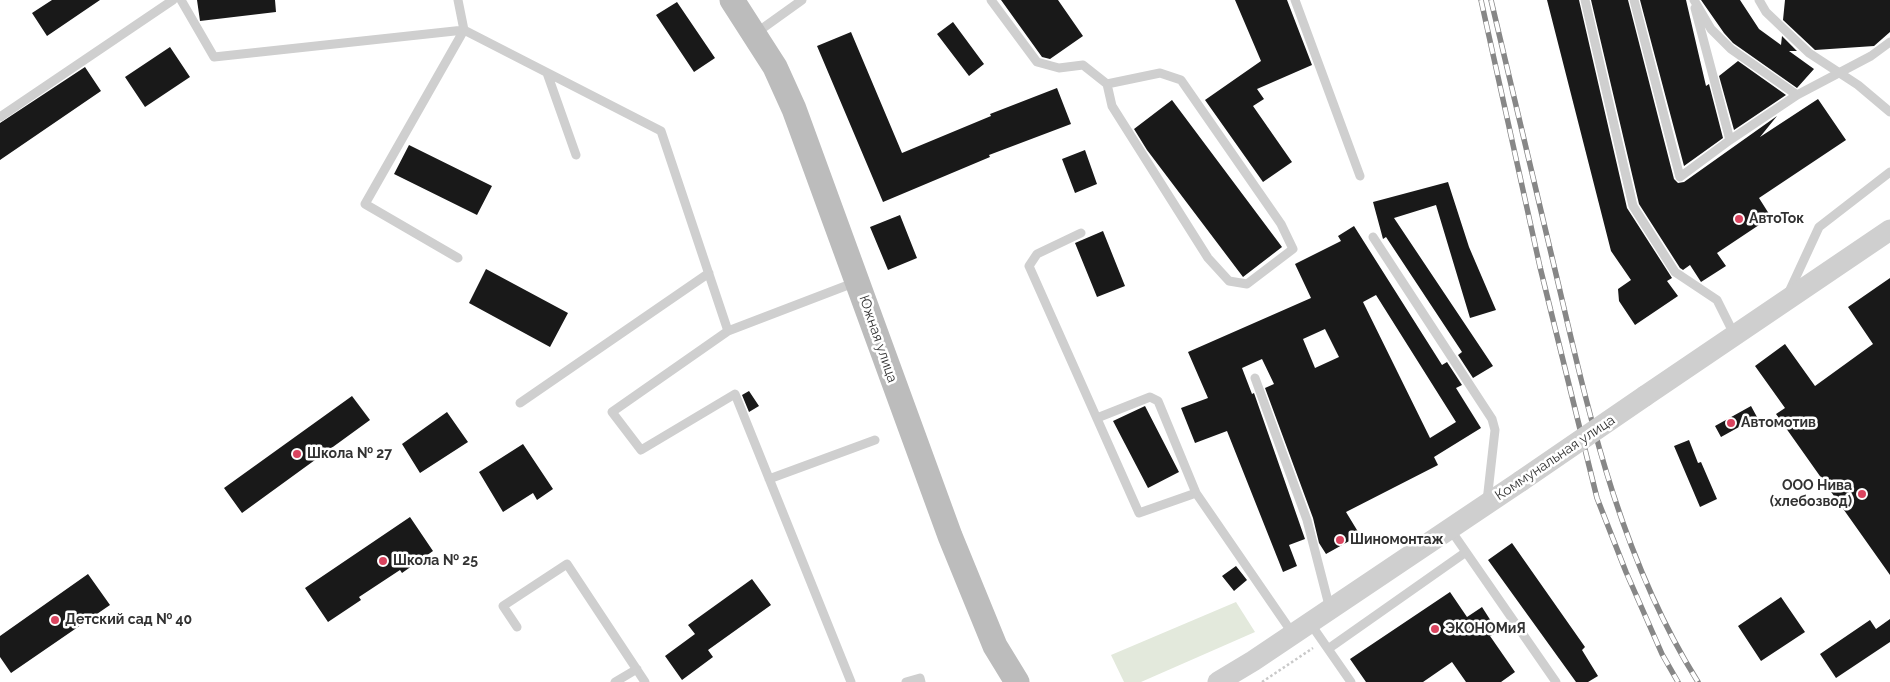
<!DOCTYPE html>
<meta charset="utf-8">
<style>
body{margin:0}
canvas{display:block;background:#fff}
</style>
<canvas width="1890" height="682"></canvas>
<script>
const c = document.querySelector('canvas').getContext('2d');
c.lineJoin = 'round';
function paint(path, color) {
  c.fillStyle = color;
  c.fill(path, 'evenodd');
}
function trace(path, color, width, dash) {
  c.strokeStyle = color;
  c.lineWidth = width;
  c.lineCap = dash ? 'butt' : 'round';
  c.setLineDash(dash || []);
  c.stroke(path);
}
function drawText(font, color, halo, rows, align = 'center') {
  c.font = font + ' Raleway,sans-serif';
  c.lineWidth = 5;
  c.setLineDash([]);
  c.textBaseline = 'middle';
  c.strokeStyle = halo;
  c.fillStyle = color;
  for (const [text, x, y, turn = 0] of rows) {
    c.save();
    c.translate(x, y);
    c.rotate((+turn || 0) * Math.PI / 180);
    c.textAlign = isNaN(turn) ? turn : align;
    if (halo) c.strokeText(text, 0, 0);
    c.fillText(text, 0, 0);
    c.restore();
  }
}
paint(new Path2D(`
 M1236,602L1255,632L1141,682H1124L1111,655Z`), '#e3e9dc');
paint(new Path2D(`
 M52,0H100L47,36L32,13Z
 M197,0H275L276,12L200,21Z
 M1001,0H1058L1083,36L1050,59L1042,57Z
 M1235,0H1287L1312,65L1257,89L1264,99L1253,106L1292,162L1263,182L1205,100L1261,61Z
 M1547,0H1579L1627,208L1672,278L1667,281L1678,296L1635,325L1619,301L1618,289L1631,280L1611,251Z
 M1591,0H1628L1674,179L1678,183L1684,182L1777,116L1760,137L1818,99L1846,140L1759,198L1771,217L1717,253L1726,266L1701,282L1690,265L1683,270L1680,268L1639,204Z
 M1640,0H1686L1706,86L1709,84L1723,138L1684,166Z
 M1701,0H1740L1759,29L1781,45L1782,36L1797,51H1789L1814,69L1797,88L1733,43L1724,33Z
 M1785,0H1890V32L1874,46L1815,50L1783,20Z
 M677,2L715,58L694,72L656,15Z
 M953,22L984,64L969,76L937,34Z
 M851,32L902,153L991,116L990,114L1057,88L1071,124L989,155L990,157L883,202L817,46Z
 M170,47L190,77L145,107L125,77Z
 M1738,61L1786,95L1734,130L1719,76Z
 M85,67L101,91L0,160V123Z
 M1172,100L1282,247L1243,277L1147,150L1134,129Z
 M409,145L492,186L477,215L394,174Z
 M1085,150L1097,184L1075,193L1062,159Z
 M1448,182L1469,247L1496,310L1470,318L1436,205L1394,218L1493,366L1473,378L1458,355L1462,352L1386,237L1383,239L1373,202Z
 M900,215L917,258L888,270L870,227Z
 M1354,226L1442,365L1447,362L1462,385L1456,388L1481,428L1434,457L1438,465L1346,512L1360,535L1326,554L1319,543L1313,518L1265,388L1274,384L1262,359L1242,368L1252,394L1254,393L1305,539L1289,545L1297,566L1283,572L1227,431L1195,443L1181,408L1208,398L1188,352L1311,298L1295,264L1341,241L1338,236ZM1376,295L1456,422L1430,438L1363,302ZM1325,329L1339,357L1315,368L1303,339Z
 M1103,231L1125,286L1097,297L1075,243Z
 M486,269L568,313L550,347L469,303Z
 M1890,278V575L1776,414L1785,408L1755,366L1785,344L1815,386L1873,344L1848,307Z
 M749,391L759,406L749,412L742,395Z
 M352,396L370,420L242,513L224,488Z
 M1145,406L1179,472L1148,488L1113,421Z
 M1751,406L1757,417L1721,437L1715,426Z
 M447,412L468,442L420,473L402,444Z
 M1689,440L1698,463L1701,462L1717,499L1700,507L1674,446Z
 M523,444L553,489L537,500L533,493L503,512L479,472Z
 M410,517L433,551L402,573L400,570L359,597L361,600L328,622L305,588Z
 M1512,543L1585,647L1582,650L1598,676L1588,682H1576L1488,560Z
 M1236,566L1247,580L1234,591L1222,576Z
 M88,574L110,605L11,673L0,657V636Z
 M752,579L771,605L708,650L713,657L682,680L665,656L695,634L688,625Z
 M1450,592L1467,617L1482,607L1498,632L1490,636L1515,672L1501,682H1466L1452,662L1423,682H1366L1350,659Z
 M1781,597L1805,632L1761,661L1738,626Z
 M1890,619V642L1836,678L1820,654L1870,620L1876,629Z`), '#191919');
trace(new Path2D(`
 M1262,682L1313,648`), '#c9c9c9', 2.5, [2.5, 2.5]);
trace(new Path2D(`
 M181,0L214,57L464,30L458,0
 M991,0L1037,62L1059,68L1083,65L1107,84L1112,106L1208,258L1229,281L1247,284L1293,249L1281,224L1181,80L1160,73L1107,84
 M1295,0L1360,176
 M1585,0L1633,206L1675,272L1717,300L1735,336
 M1634,0L1680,177L1730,140
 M1694,0L1711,29L1731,49L1797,95L1871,56L1890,42
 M1759,0L1766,12L1809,53L1858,85L1890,112
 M1695,8L1730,140L1797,95
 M756,33L802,0
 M547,73L576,155
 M0,117L173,0
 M1081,233L1037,254L1029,266L1139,513L1196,493L1293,634
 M1373,237L1492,419L1495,430L1487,501
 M458,258L365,204L464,30L661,131L728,331L612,412L641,450L735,394L851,682
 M1789,292L1819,227L1890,172
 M728,331L856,282
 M1255,378L1307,520L1330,609
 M520,403L709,273
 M1097,418L1150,397L1158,401L1196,493
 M769,479L875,440
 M1450,529L1556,682
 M1310,623L1351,682
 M517,627L503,606L567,564L645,682
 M1328,649L1466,552
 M615,682L637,669
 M906,682L920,678L921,682`), '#cfcfcf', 9);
trace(new Path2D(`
 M1645,396L1890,230
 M1218,682L1253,661L1521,481`), '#cfcfcf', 21);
trace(new Path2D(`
 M732,0L775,67L794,109L950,536L995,646L1017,682`), '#bcbcbc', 25);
const rail = new Path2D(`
 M1481,0L1540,267L1597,498L1626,572L1662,654L1678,682
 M1491,0C1514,97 1537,194 1560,291C1592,428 1623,562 1698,682`);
trace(rail, '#878787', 5.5);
trace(rail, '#fff', 4, [11]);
trace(new Path2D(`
 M1521,481L1645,396`), '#cfcfcf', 21);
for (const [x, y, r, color] of [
 [1739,219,5,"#da445f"],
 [1731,423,5,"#da445f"],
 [297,454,5,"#da445f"],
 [1862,494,5,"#da445f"],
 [1340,540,5,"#da445f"],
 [383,561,5,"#da445f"],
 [55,620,5,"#da445f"],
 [1435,629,5,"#da445f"]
]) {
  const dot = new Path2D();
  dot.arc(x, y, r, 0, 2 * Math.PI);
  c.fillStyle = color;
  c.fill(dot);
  trace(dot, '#fff', 2);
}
drawText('bold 14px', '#323232', '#fff', [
 ["АвтоТок",1749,219],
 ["Автомотив",1741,423],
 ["Школа № 27",307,454],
 ["ООО Нива",1852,486,"right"],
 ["(хлебозвод)",1852,502,"right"],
 ["Шиномонтаж",1350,540],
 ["Школа № 25",393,561],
 ["Детский сад № 40",65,620],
 ["ЭКОНОМиЯ",1445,629]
], 'left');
drawText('14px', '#323232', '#fff', [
 ["Южная улица",878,339,71],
 ["Коммунальная улица",1555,458,-34]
]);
</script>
